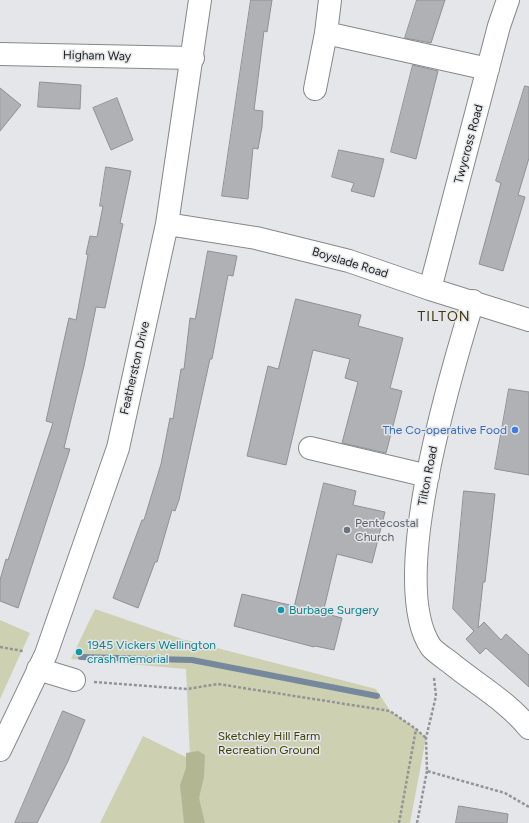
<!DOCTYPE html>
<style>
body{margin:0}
canvas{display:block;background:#e4e6e9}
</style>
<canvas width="529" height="823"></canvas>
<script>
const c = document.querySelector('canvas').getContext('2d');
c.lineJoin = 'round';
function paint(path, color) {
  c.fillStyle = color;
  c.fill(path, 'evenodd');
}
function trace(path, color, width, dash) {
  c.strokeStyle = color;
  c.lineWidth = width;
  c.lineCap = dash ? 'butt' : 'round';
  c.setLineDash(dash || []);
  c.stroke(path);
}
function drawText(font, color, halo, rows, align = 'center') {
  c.font = font + ' Figtree,sans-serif';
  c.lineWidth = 3;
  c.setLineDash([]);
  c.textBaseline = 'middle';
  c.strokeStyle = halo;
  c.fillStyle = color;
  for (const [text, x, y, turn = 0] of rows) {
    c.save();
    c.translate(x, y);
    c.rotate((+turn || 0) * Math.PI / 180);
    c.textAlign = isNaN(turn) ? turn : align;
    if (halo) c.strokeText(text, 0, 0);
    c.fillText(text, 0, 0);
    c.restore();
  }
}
paint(new Path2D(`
 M95,609L182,639L376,689L390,711L416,729L426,738L410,823H100L143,736L190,759L186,669L71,659Z
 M0,620L30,633L0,699Z`), '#cdd1b2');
paint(new Path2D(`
 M198,751L205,755L204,777L199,798L205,823H184L180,785L186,768V753Z`), '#b2b692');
trace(new Path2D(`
 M81,657L192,660L377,696`), '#75889c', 6);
const building = new Path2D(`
 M251,0H272L267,32L264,31L254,110L263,111L262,127L258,149L253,148L248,199L222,196Z
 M417,0H445L431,43L405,38Z
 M413,65L438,71L416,159L391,152Z
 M40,82L81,85L80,109L38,107Z
 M525,86L529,87V158L518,195L525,197L503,271L479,264L501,183L496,181Z
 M0,88L21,105L0,131Z
 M117,98L133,140L111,150L93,108Z
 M339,150L384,159L374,197L351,191L354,183L332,177Z
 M106,167L131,171L120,223L123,224L105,308L96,307L84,366L64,448L70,449L18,608L0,601V580L6,559L8,560L53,423L46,421L69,318L76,320L88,255L86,254L90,236L97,237L103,206H100Z
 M208,251L237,256L233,276L228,275L212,359H210L179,500L175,511L172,510L157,562H155L138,608L113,598L142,520H144L161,464L170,418L173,419L181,369H184L190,318L195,319Z
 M296,299L361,315L358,326L403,338L390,388L402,391L386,453L342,443L358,382L345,378L350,359L313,350L286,465L247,456L268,366L278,369Z
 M509,389L529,392V475L495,469Z
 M324,483L356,491L353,505L385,512L372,563L337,554L323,613L342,618L334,650L315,646L314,647L234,626L242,594L294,606Z
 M464,491L495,494L485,582H483L478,628L484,622L501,640L506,634L529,655V687L486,648L480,654L466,639L474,631L453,609Z
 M63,711L85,720L68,761L37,823H15Z
 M459,806L508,814L507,823H456Z`);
paint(building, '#afb1b4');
trace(building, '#8f9194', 1);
const minor = new Path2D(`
 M326,33L488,69
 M0,54L193,58
 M315,89L326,33L330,0
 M167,224L256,238L349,261L430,289L529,320
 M430,289L499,26L508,0
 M473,301C451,373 387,583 431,647C436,653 446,659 452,664C478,685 508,702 529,728
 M310,448L428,476
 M38,669L74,680
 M0,750L46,654L118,448L167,224L200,0`);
trace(minor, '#87888b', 24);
trace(new Path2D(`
 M0,647L23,651
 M434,678L436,696L426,738L427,771L505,793L529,807
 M94,682L187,689L218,684L390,711L416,729L426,738
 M399,823L416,729
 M417,823L427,771`), '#929496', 2.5, [3, 2]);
trace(minor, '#fff', 22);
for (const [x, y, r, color] of [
 [515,430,4,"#3f7fe0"],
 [347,530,4,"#6b7280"],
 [281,610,4,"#0f9aa8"],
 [79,652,4,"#0f9aa8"]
]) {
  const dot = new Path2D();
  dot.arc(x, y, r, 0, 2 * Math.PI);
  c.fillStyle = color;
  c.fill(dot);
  trace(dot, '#e4e6e9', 1.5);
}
drawText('12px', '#1d1e1f', '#e4e6e9', [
 ["Higham Way",97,56,1],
 ["Twycross Road",469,144,-75],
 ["Boyslade Road",350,263,17],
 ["Featherston Drive",135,368,-77],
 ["Tilton Road",428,476,-79]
]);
drawText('12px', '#366cbe', '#e4e6e9', [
 ["The Co-operative Food",507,430]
], 'right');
drawText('12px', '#5b616d', '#e4e6e9', [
 ["Pentecostal",355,523],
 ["Church",355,537]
], 'left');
drawText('12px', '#0d838f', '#e4e6e9', [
 ["Burbage Surgery",289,610],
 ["1945 Vickers Wellington",87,645],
 ["crash memorial",87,659]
], 'left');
drawText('12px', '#3d4000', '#e4e6e9', [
 ["Sketchley Hill Farm",269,736],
 ["Recreation Ground",269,750]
]);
c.letterSpacing = '1px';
drawText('14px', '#42350b', '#e4e6e9', [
 ["TILTON",444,317]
]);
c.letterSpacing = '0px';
</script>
